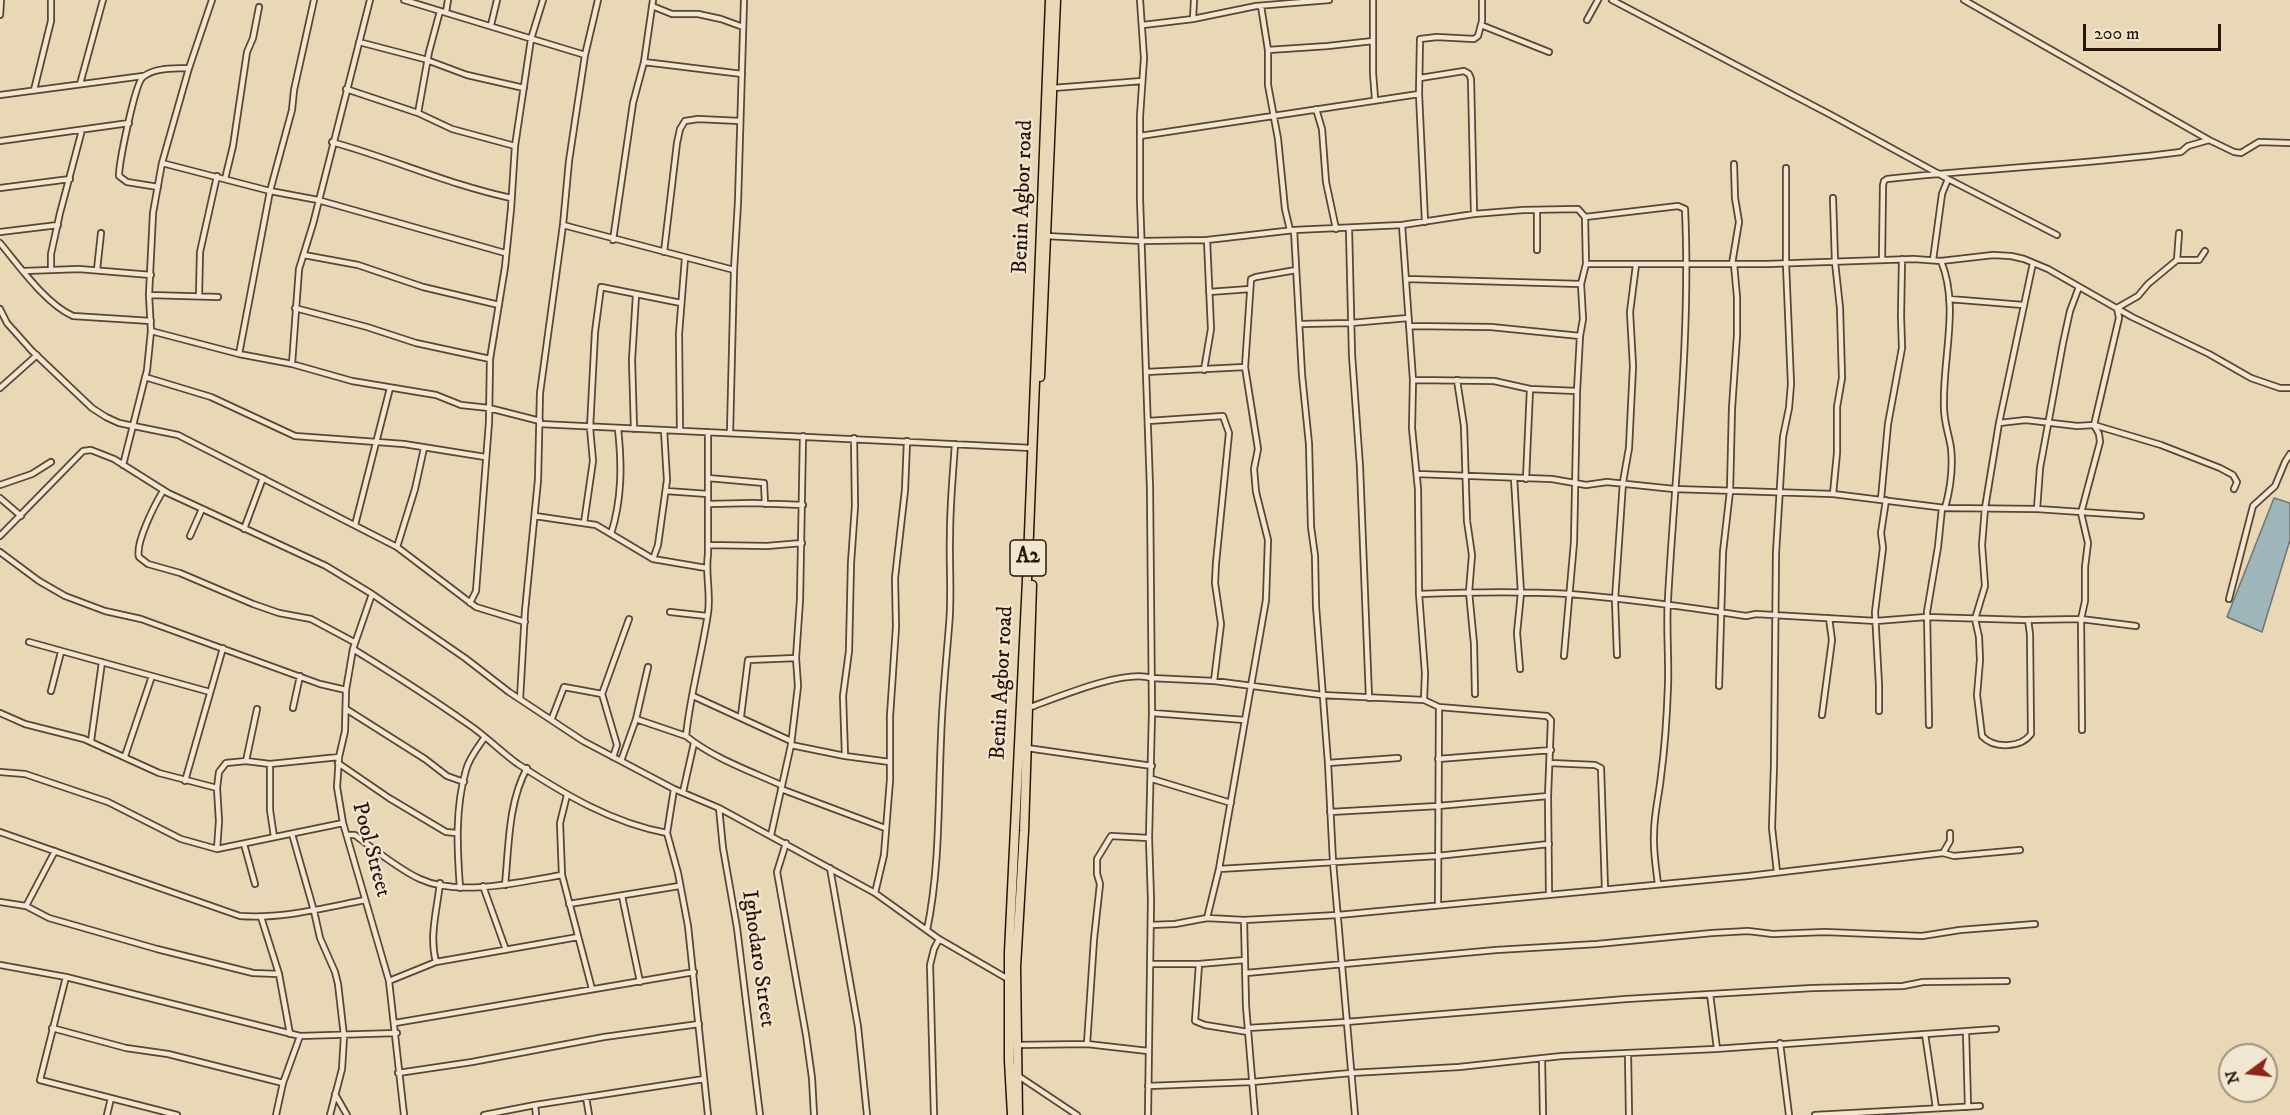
<!DOCTYPE html>
<style>
body{margin:0}
#map{position:relative;width:2290px;height:1115px;overflow:hidden;background:#e9d8b5;font-family:"IM FELL DW Pica",serif}
canvas{display:block}
.north{position:absolute;left:2218px;top:1043px;width:60px;height:60px;box-sizing:border-box;background:#f1e6cf;border:2px solid #a09281;border-radius:50%;rotate:255deg;font-size:16px;font-weight:700;line-height:24px;text-align:center;color:#27140b}
.north::after{content:'';display:block;margin:auto;width:21px;height:27px;background:#8f2418;clip-path:polygon(50% 0,100% 100%,50% 72%,0 100%)}
.scale{position:absolute;left:2083px;top:24px;width:138px;height:27px;box-sizing:border-box;border:3px solid #27140b;border-top:0;padding-left:8px;font-size:18px;line-height:21px;white-space:nowrap;color:#27140b;-webkit-text-stroke:4px #f1e6cf;paint-order:stroke}
</style>
<div id="map">
<canvas width="2290" height="1115"></canvas>
<div class="north">N</div>
<div class="scale">200 m</div>
</div>
<script>
const c = document.querySelector('canvas').getContext('2d');
c.lineJoin = 'round';
function paint(path, color) {
  c.fillStyle = color;
  c.fill(path, 'evenodd');
}
function trace(path, color, width, dash) {
  c.strokeStyle = color;
  c.lineWidth = width;
  c.lineCap = dash ? 'butt' : 'round';
  c.setLineDash(dash || []);
  c.stroke(path);
}
function drawText(font, color, halo, rows, align = 'center') {
  c.font = font + ' "IM FELL DW Pica",serif';
  c.lineWidth = 4.5;
  c.setLineDash([]);
  c.textBaseline = 'middle';
  c.strokeStyle = halo;
  c.fillStyle = color;
  for (const [text, x, y, turn = 0] of rows) {
    c.save();
    c.translate(x, y);
    c.rotate((+turn || 0) * Math.PI / 180);
    c.textAlign = isNaN(turn) ? turn : align;
    if (halo) c.strokeText(text, 0, 0);
    c.fillText(text, 0, 0);
    c.restore();
  }
}
const water = new Path2D(`
 M2274,498L2290,503V540L2262,632L2227,617Z`);
paint(water, '#9eb6ba');
trace(water, '#6e7574', 1.5);
const minor = new Path2D(`
 M404,0L585,55
 M1140,0L1144,58L1140,116V199L1150,488L1152,713L1149,838L1151,900L1148,1115
 M1373,0V73L1375,99
 M1612,0L1831,115L1948,179L1942,194L1933,260
 M1964,0L2209,140L2234,152L2241,153L2259,142L2290,143
 M652,6L672,14H698L721,19L743,27
 M1261,6L1268,50V85L1278,139L1285,209L1290,230
 M446,12L448,0
 M0,15L1,0
 M1193,19L1194,0
 M1587,20L1598,0
 M491,25L497,0
 M1143,25L1193,19L1256,6L1329,0
 M1481,25L1549,52
 M359,42L424,59L467,75L524,88
 M1268,50L1328,46L1373,41
 M644,62L742,74
 M1420,78L1464,71L1469,74L1471,79L1474,214
 M80,84L103,0
 M1053,88L1142,81
 M346,89L418,113L452,129L515,146
 M34,90L51,21V0
 M0,95L143,76
 M1316,109L1322,129L1326,182L1336,229
 M418,113L429,52L440,11
 M1140,136L1419,94
 M0,141L129,123
 M332,142C393,159 450,185 511,198
 M162,163L270,191L318,200L505,253
 M225,179L233,146L247,52L253,38L259,7
 M1948,179L2057,235
 M158,187L127,182L119,176C119,163 135,83 143,77C155,67 175,69 189,68
 M0,188L70,179
 M1537,210V250
 M1585,217L1678,206L1685,209C1691,339 1675,469 1668,599C1666,627 1669,657 1668,685C1667,715 1665,746 1661,776C1659,796 1654,814 1654,834C1653,851 1656,868 1658,884
 M1425,222L1419,94L1420,39L1437,37L1474,39L1478,36L1482,21V0
 M563,225L734,270
 M1402,225L1413,380L1412,428L1418,489L1419,594L1425,673L1424,700
 M1349,229L1352,355L1360,467L1369,698
 M1294,230L1302,375L1309,444L1311,527L1315,556L1316,606L1328,763L1333,862L1355,1115
 M0,232L58,225
 M1046,236L1142,241L1207,240L1294,230L1402,225L1474,214L1523,210L1578,209L1585,217L1586,264L1581,284L1583,319L1580,336L1577,391L1574,542L1564,656
 M613,240L633,103L644,62L653,0
 M0,243C19,266 46,304 73,316L151,321
 M664,252L677,143L680,129L685,121L698,119L740,121
 M304,255L358,265L423,287L499,305
 M1882,260L1883,185L1884,181L1887,179C1985,168 2083,165 2181,152L2188,146L2209,140
 M2177,260L2179,233
 M1941,261C1960,307 1942,359 1944,408C1944,422 1949,435 1951,448C1953,467 1950,490 1945,508
 M1586,264H1767L1914,259L1941,261L1993,255L2011,256L2024,259L2048,269L2132,317L2209,354L2251,378L2280,388H2290
 M1732,264L1739,222L1735,198L1734,164
 M51,270V254L60,213L82,130
 M97,270L101,233
 M24,271L79,269L151,275
 M1407,279L1581,284
 M1209,292L1250,289
 M149,295L218,297
 M199,296L200,252L217,176
 M1949,299L2023,305
 M295,308L367,327L416,343L490,359
 M2117,308L2138,296L2148,284L2177,260H2199L2205,251
 M0,309L7,323L32,351L92,408L106,417L119,423L178,435L397,547L476,607L525,622
 M1300,324L1351,323L1408,318
 M1409,326L1491,327L1580,336
 M151,331L239,354L292,364L352,381L436,395L461,405L489,408L540,421
 M239,354L270,191L292,110L294,90L314,0
 M292,364L299,269L313,224L370,0
 M1204,370L1211,329L1207,240
 M1146,372L1245,367
 M145,377L211,397L295,436L404,444L485,457
 M1413,380L1494,381L1530,389L1577,391
 M1457,380L1464,426L1467,521L1472,555L1469,592L1474,644L1475,694
 M0,388L37,355
 M1148,421L1223,416L1229,433L1216,563L1215,583L1221,624L1214,681
 M1999,423L2026,420L2077,426L2094,425L2161,445L2220,468L2233,475L2237,482L2234,489
 M540,424L1032,448
 M634,429L632,360L636,295
 M680,431L679,334L685,258
 M708,432V554C705,574 711,593 708,613C702,654 690,695 686,736C713,758 750,771 781,785
 M730,433L734,270L738,202L744,0
 M123,465L147,370L151,331L149,295L153,213L162,163L189,68L212,0
 M1417,474L1552,479L1586,485L1607,482L1674,489L1833,494L1945,508L2037,509L2141,516
 M708,478L764,483L765,504
 M1514,478L1521,593L1517,633L1520,669
 M1526,479L1530,389
 M0,485L32,474L51,462
 M163,491C155,504 135,543 139,557L148,564L180,573L253,604L279,613L311,619L354,642
 M666,491L708,494
 M1833,494L1837,453V407L1842,378L1840,308L1835,262L1833,198
 M0,498L21,516
 M1881,499L1888,424L1902,348L1901,316L1902,259
 M708,504L753,503L803,505
 M2037,509L2040,468L2063,343L2070,311L2079,287
 M535,516L596,525L653,559L706,568
 M584,523L593,461L590,428L595,332L601,287L681,303
 M355,525L390,388
 M244,529L263,478
 M611,534C622,499 622,465 618,429
 M0,536L83,451L91,450L114,459L168,493L326,566L372,594L465,658L509,692L583,741L674,789L719,808L875,893L939,939L1008,979
 M190,536L202,509
 M708,545L767,546L802,543
 M397,547L415,489L424,448
 M0,552L39,581L65,596L105,611L141,619L320,684L346,690
 M653,559L658,545L667,480L664,430
 M372,594L353,649L346,690L345,731L339,757L337,787L343,823L389,981L404,1115
 M1419,594C1469,592 1520,591 1570,594C1629,599 1688,607 1746,616L1756,614L1876,621L1926,617L2024,620L2081,619L2136,626
 M2229,599L2253,506L2275,486L2285,462L2290,454
 M470,603L476,591L489,422L490,359L505,267L511,209L515,146L531,39L543,0
 M670,612L707,616
 M2028,620L2030,634L2031,734C2021,748 1994,749 1982,736L1977,695L1980,660L1979,637L1975,619L1985,586L1982,545L1985,508L1999,423L2033,263
 M29,642L210,692
 M353,649C392,673 431,698 468,724C486,736 501,752 518,764C564,794 612,823 667,833
 M1617,655L1615,600L1623,482L1629,448L1633,366L1630,312L1636,265
 M1719,686L1723,552L1730,491L1732,408L1737,335V297L1734,264
 M51,691L61,652
 M693,696L791,741
 M520,699L525,611L538,480L540,393L563,225L569,161L585,55L598,0
 M293,708L300,676
 M1028,708C1056,698 1124,669 1151,678L1214,681L1322,695L1424,700L1439,707L1547,716L1551,720L1548,796L1549,895
 M346,709L425,759L447,776L464,782
 M1879,711V685L1875,612L1883,548L1881,533L1886,500
 M0,713L25,724L84,739L159,773L217,788L219,821L217,849
 M1152,713L1245,720
 M1822,715L1832,640L1829,618
 M741,716L748,660L796,658
 M552,718L564,687L602,694
 M636,719L686,736
 M1929,725L1927,612L1938,547L1942,508
 M2082,730L2081,619L2085,601V567L2088,543L2081,513L2100,442L2099,434L2094,425L2119,318L2117,308
 M91,741L102,662
 M791,745L845,756L890,762
 M1027,748L1152,766
 M125,756L152,676
 M845,756L843,696L849,651L851,563L855,506L854,438
 M613,757L617,745L602,694L629,619
 M1438,759L1551,750
 M246,761L270,764L339,757
 M621,761L636,719L648,667
 M338,763L389,798L446,832L456,833
 M1328,763L1398,758
 M1550,763L1595,765L1601,768L1605,889
 M270,764V810L274,837
 M0,772L25,774L108,802L181,839L217,849L343,823
 M1152,779L1231,803
 M185,781L223,648
 M217,788L219,772L226,763L246,761L257,709
 M674,789L667,833L678,873L688,926L708,1115
 M781,789L885,828
 M683,792L694,743
 M567,795L560,823L562,875L592,989
 M719,808L723,848L737,928L760,1115
 M1330,812L1438,806L1548,796
 M0,832L240,916C282,919 324,908 365,900
 M292,834L314,911L320,938L335,972L338,984L344,1036L342,1069L330,1115
 M348,835H355C372,848 400,870 420,879C459,897 520,882 562,875
 M771,835L791,745L798,686L796,658L800,600L803,436
 M786,843L777,872L806,1035L812,1078L814,1115
 M244,844L255,884
 M1943,853L1950,841V833
 M830,868L858,1027L867,1115
 M1219,869L1437,856L1549,844
 M1777,872L1772,828L1774,764L1776,553L1783,437L1789,408L1791,384L1786,264V168
 M505,885C509,846 508,803 527,768
 M483,886L506,950
 M460,888C457,848 455,808 466,770C469,758 478,747 485,737
 M875,893L884,855L890,780V716L896,627L895,578L905,490L907,441
 M622,896L640,982
 M0,902L26,906L49,918L157,949L253,973L279,974
 M569,904L679,886
 M1438,905L1439,707
 M26,906L55,851
 M261,917L279,974L290,1034
 M1207,918L1219,869L1266,600L1268,540L1256,492L1254,469L1258,449L1245,367L1251,279L1256,277L1296,270
 M1244,920L1246,1006L1255,1115
 M1151,925L1175,924L1207,918L1244,920L1338,915L1748,876L1943,853L1954,856L2020,850
 M927,930C940,868 938,803 941,739C942,701 946,664 949,626C952,596 949,565 950,535C950,504 953,474 955,444
 M436,962C429,936 437,910 440,883
 M1150,964H1199L1245,960
 M1199,964L1195,1021L1205,1025L1248,1032
 M0,965L66,977L300,1036L397,1033
 M1246,973L1496,950L1597,944L1712,933L1748,931L1773,934L1825,932L1922,936L1960,930L2035,924
 M66,977L40,1080L177,1115
 M389,981L436,962L578,937
 M1710,994L1717,1049
 M395,1023L694,972
 M52,1028L126,1048L168,1054L283,1083
 M1248,1028L1346,1022L1626,999L1813,988L1903,986L1923,982L2007,981
 M1966,1031L1968,1107
 M1925,1034L1936,1108
 M1780,1043L1789,1115
 M1087,1044L1094,939L1100,884L1097,874V859L1111,836L1149,838
 M1016,1045L1087,1044L1148,1051
 M1628,1053L1629,1115
 M1542,1059L1543,1115
 M398,1073L472,1062L604,1037L699,1024
 M1017,1075L1077,1115
 M1148,1086L1252,1082L1351,1073L1459,1067L1562,1056L1715,1049L1996,1029
 M335,1094L347,1115
 M586,1097L589,1115
 M535,1105L536,1115
 M107,1115L111,1098
 M276,1115L283,1083L300,1036
 M484,1115L535,1105L704,1079
 M934,1115L930,965L934,949L939,939
 M1815,1115L1980,1106`);
const trunk = new Path2D(`
 M1040,377L1056,0
 M1012,1115L1009,1061V952L1028,559L1050,0
 M1018,1115L1016,967L1024,831L1032,585`);
trace(minor, '#584536', 8);
trace(trunk, '#27140b', 11);
trace(minor, '#f1e6cf', 4.5);
trace(trunk, '#e9d8b5', 8);
for (const [x, y, w] of [
 [1028,558,36]
]) {
  const box = new Path2D();
  box.roundRect(x - w / 2, y - 18, w, 36, 4.5);
  c.fillStyle = '#f1e6cf';
  c.fill(box);
  trace(box, '#27140b', 1.5);
}
drawText('bold 21px', '#27140b', null, [
 ["A2",1028,558]
]);
drawText('22px', '#27140b', '#f1e6cf', [
 ["Benin Agbor road",1024,197,-88],
 ["Benin Agbor road",1003,683,-87],
 ["Pool Street",370,850,75],
 ["Ighodaro Street",757,959,82]
]);
</script>
